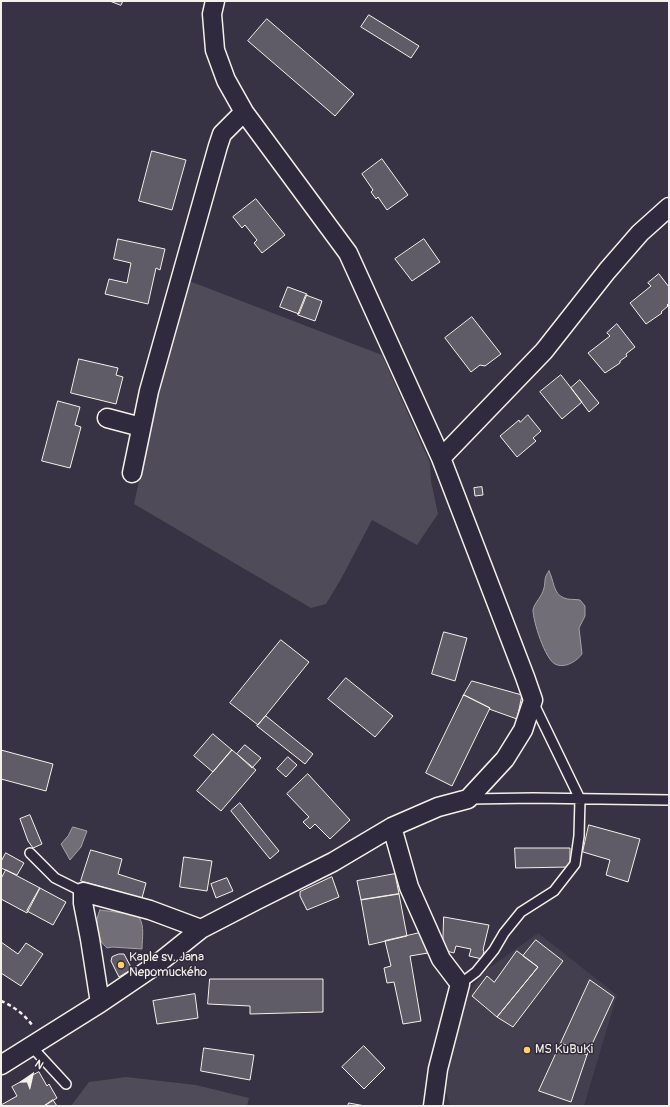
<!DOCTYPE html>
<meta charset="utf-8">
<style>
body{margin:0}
#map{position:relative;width:670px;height:1107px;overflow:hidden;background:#373244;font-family:Pangolin,sans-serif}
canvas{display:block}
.frame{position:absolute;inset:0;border:2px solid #f4f1e8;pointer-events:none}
.north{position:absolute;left:12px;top:1055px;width:40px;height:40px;-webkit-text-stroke:3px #2f2a3d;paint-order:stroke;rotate:34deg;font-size:11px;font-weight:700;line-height:16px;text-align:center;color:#f4f1e8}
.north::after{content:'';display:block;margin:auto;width:14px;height:18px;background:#f4f1e8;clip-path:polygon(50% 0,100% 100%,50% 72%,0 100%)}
</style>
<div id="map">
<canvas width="670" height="1107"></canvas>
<div class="frame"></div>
<div class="north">N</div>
</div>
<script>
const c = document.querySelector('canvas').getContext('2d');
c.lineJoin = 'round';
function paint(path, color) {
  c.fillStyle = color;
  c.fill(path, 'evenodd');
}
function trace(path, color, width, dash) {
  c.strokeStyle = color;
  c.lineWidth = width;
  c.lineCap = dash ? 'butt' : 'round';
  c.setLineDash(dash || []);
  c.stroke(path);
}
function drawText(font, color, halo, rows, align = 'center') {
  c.font = font + ' Pangolin,sans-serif';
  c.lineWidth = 3;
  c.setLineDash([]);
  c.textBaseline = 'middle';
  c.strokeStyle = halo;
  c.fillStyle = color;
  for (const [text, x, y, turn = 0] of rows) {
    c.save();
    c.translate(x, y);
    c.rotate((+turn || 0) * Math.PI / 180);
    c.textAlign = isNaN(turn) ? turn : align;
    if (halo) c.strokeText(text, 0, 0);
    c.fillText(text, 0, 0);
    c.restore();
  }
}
paint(new Path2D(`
 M538,933L617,995L584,1106H450L444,1083L469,992L485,971Z`), '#433f4e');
paint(new Path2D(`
 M184,279L382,355L430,463L431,481L438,514L417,545L372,520L341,579L326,604L311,608L134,504Z
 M126,1077L196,1085L249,1098L247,1106H71L89,1082Z`), '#504b59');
const water = new Path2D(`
 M549,571C554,580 553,594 564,598C568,600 575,599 580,600L585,606V616L579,628L582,654C577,661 565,669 555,664C545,659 533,621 533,610C534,603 542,597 544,588C546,580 543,579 549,571Z
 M73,827L87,831L81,847L70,860L61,844L68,836Z
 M100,910L130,914L139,917C145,927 142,938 142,949L112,947L107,948C97,940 94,922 100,910Z`);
paint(water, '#726e77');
trace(water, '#a6a2a4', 1);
const building = new Path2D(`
 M110,1H123L121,5Z
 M369,15L419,46L411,58L361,27Z
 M267,19L354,94L335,116L248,41Z
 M152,151L186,160L172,210L139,201Z
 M382,159L408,195L387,210L378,197L376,199L371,192L373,190L362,174Z
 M256,199L285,235L262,253L254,243L257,240L245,225L242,228L233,217Z
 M118,239L165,249L160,270L156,268L148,304L105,294L109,279L127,283L131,263L114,259Z
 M424,239L440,262L412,281L395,259Z
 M659,274L669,287V303L667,305L668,306L661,312L662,313L646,324L630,303L651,286L648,283Z
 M288,287L307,294L299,314L280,307Z
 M306,295L322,301L315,321L298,315Z
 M472,317L501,354L485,366L480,365L471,372L445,338Z
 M617,324L635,347L626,354L627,356L620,361V363L605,373L588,353L610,336L607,333Z
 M79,359L118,368L116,375L123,377L116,404L71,393Z
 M561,375L582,402L562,419L540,392Z
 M580,380L599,403L589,412L571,388Z
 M58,401L80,407L75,425L81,427L70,468L42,461Z
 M528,415L541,431L533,438L536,441L517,457L500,436L519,420L520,422Z
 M482,487L483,495L475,496L474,488Z
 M444,632L467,638L455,681L432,674Z
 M281,640L309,662L258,725L230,703Z
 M346,678L393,716L375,737L328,699Z
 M472,681L522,695L517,719L489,709L490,708L464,695L463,696Z
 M464,695L490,708L452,786L426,773Z
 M266,716L313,754L305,764L257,726Z
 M213,734L232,750L213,772L194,756Z
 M245,745L261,758L252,768L237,754Z
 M1,750L53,764L46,791L1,779Z
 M232,750L256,770L221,811L197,791Z
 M288,757L297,765L286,777L277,769Z
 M308,774L350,820L330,839L315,824L310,829L303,822L309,817L287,794Z
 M240,803L279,851L270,859L231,811Z
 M30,815L42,844L33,848L28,841L20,819Z
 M589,825L640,839L628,882L606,875L610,860L583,852Z
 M515,848H570V867L516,868Z
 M91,850L122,859L118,874L146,883L142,898L81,881Z
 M6,853L24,863L17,875L1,868V862Z
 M184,857L212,861L207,891L180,887Z
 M6,870L40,888L27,913L1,899V879Z
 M395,874L399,894L361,900L357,881Z
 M332,877L339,897L307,910L300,896V892Z
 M227,878L233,891L216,898L211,884Z
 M40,888L66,902L53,925L27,911Z
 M399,894L407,936L369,945L361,900Z
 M444,917L489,925L483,950L484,951L482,959L469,956L471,949L456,946L454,953L443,950Z
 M424,932L428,953L410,956L421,1021L403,1024L394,982L387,983L384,968L391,966L385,941Z
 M536,940L563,961L513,1027L497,1017L538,967L523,956Z
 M1,942L18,954L26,943L43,954L21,986L1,973Z
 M517,951L538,967L497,1017L472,996L487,976L494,982Z
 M119,954H124L132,969L119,977L111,961L112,957Z
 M210,979H323V1012L250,1014V1006L208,1004Z
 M590,980L614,997L587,1055L561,1043Z
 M195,994L198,1018L157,1024L153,1001Z
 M561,1043L587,1055L571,1102L539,1091Z
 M364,1046L385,1068L364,1089L342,1067Z
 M204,1048L254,1055L250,1080L201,1071Z
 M39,1072L47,1086L49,1084L57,1098L44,1106H1V1105L17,1096L12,1087Z
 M53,1100L57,1106H44Z
 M349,1103L365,1106H348Z`);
paint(building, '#5f5c67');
trace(building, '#f4f1e8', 1);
const lane = new Path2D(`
 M469,799L533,798L669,800
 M30,853L55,878L83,892
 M460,984L476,972L494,950L504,933L521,912L554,891L575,864L579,836L580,799L533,702
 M31,1046L66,1084`);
const street = new Path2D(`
 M107,418L141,427
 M441,458L544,351L607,271L640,233L669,207
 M132,473L149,391L218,146L222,134L244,112
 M392,827L409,887L441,959L460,984L438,1069L433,1106
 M100,1003L90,939L83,903V892L150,910L201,929
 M1,1065L100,1003L156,965L201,929L257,900L333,862L392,827L438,807L468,799L505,759L523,730L533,700L525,677L441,458L348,253L244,112L226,80L215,50L212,14L215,1`);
trace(lane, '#f4f1e8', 12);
trace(street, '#f4f1e8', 21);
trace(new Path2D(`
 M1,1001C12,1005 25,1015 32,1025`), '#f4f1e8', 2.5, [4, 3]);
trace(lane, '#2f2a3d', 9);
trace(street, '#2f2a3d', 18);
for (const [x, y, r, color] of [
 [121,965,4,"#ffd166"],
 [527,1050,4,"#ffd166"]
]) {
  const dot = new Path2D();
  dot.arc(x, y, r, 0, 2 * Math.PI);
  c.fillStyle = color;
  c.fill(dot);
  trace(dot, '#2f2a3d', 1.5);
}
drawText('13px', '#f4f1e8', '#2f2a3d', [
 ["Kaple sv. Jana",129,958],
 ["Nepomuckého",129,973],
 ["MS KuBuKi",535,1050]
], 'left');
</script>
